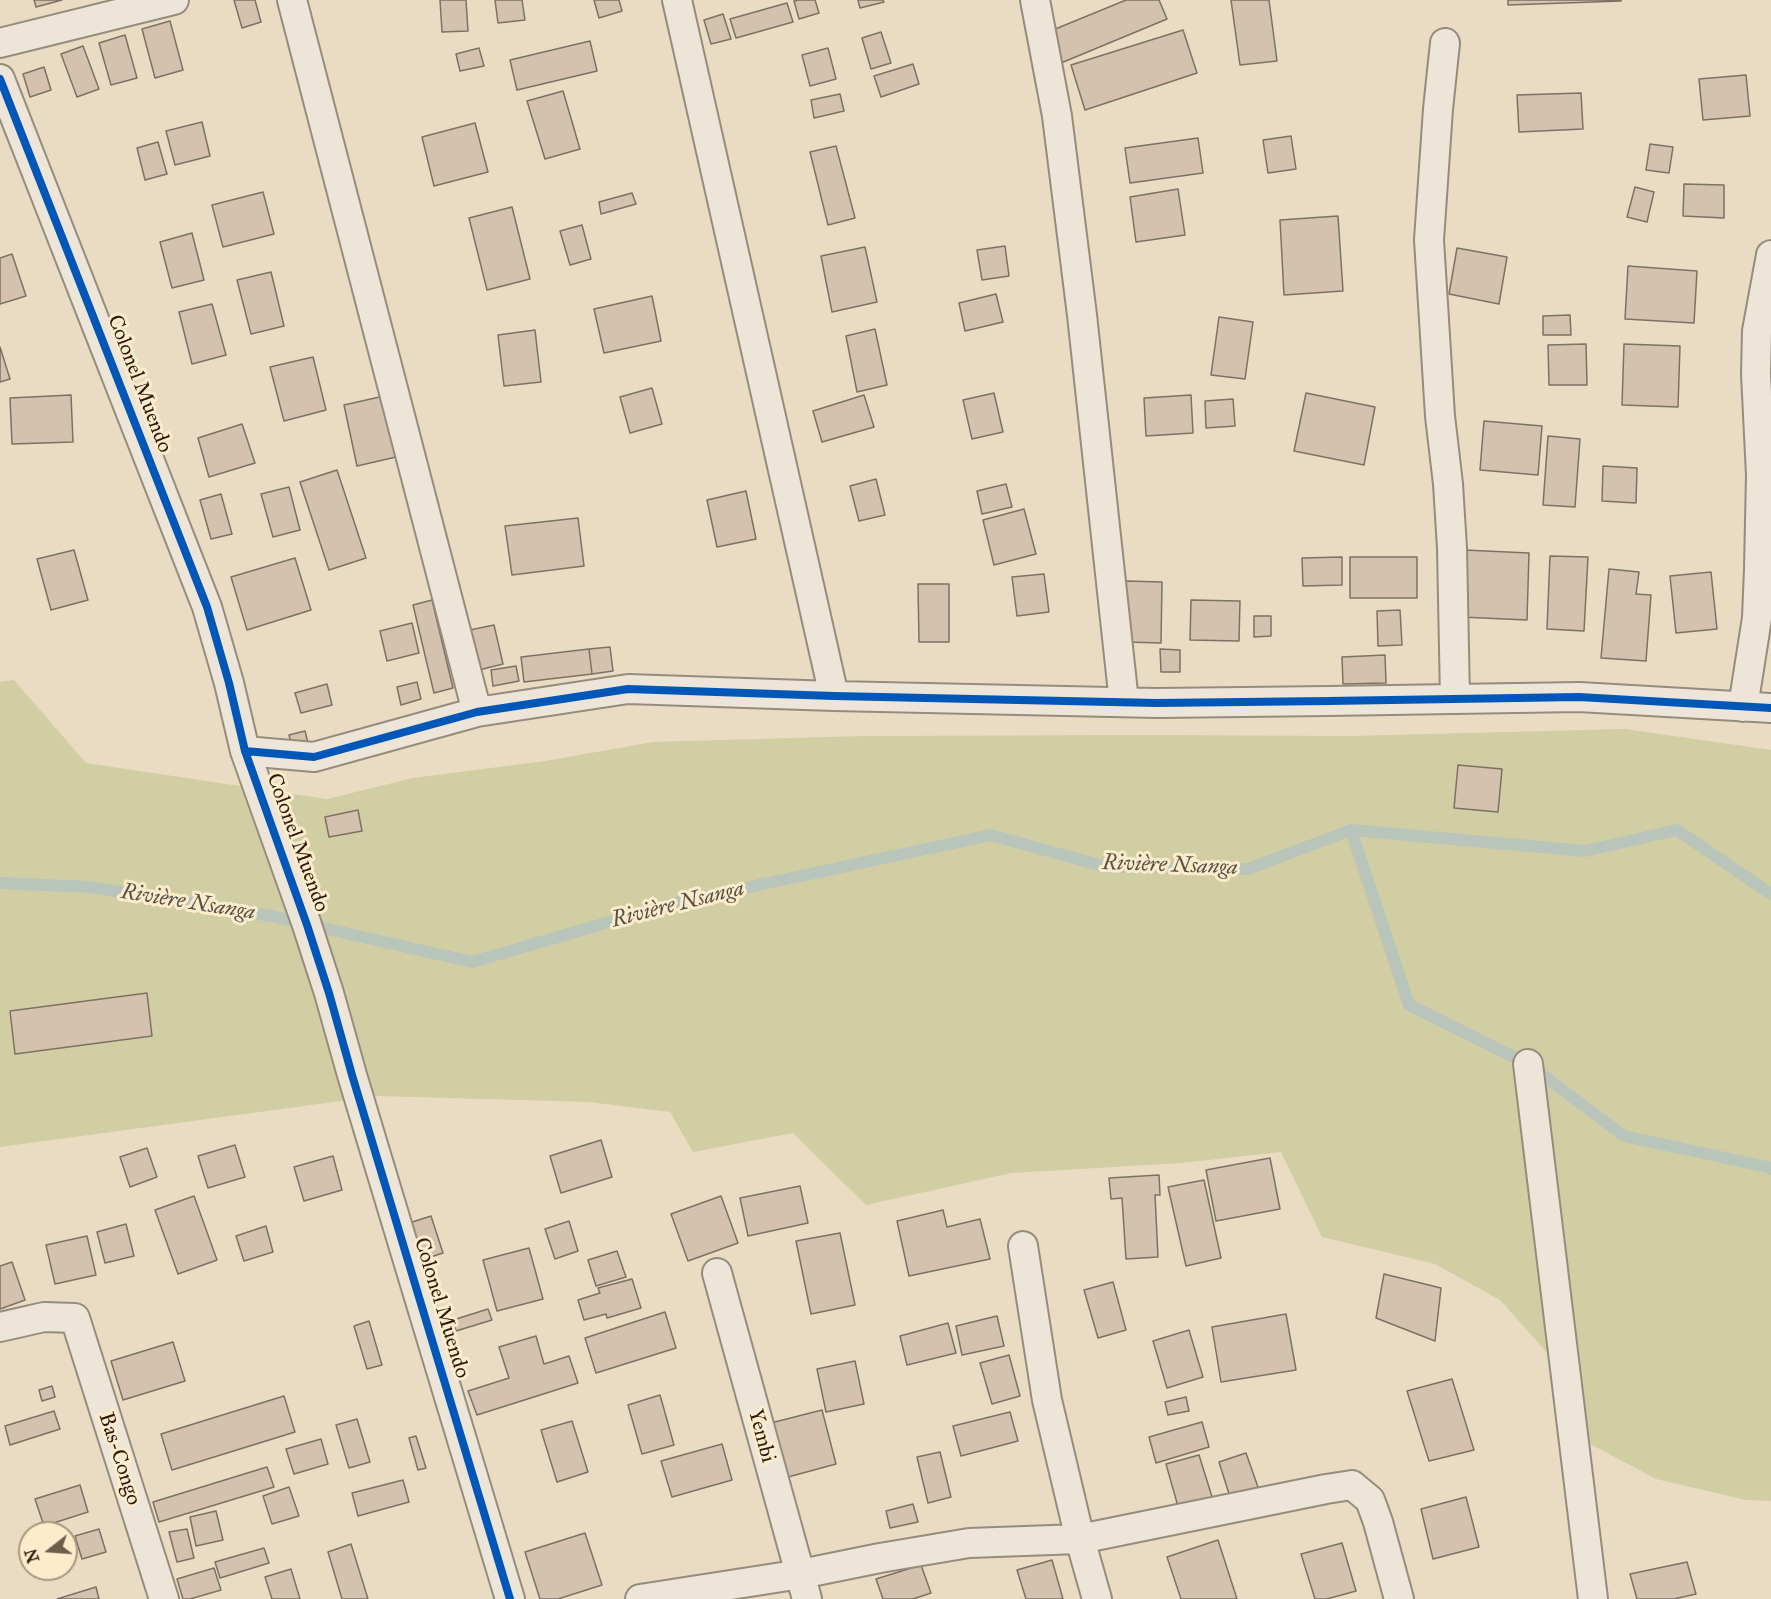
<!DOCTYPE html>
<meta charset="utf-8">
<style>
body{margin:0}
#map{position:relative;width:1771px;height:1599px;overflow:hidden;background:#e9dcc2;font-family:"IM FELL Great Primer",serif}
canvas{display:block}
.north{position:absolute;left:18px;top:1521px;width:60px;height:60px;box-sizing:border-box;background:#fceccc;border:2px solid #a9987f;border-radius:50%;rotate:253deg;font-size:16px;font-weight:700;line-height:24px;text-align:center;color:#2d190c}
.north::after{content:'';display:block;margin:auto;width:21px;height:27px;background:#6f5d4c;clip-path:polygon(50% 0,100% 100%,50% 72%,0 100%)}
</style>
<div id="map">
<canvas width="1771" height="1599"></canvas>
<div class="north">N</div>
</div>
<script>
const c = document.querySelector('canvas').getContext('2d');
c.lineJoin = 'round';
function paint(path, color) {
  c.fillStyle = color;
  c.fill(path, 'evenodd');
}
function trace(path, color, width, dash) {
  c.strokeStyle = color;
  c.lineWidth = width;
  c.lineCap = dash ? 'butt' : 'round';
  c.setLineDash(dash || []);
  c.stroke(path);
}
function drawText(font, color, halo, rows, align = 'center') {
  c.font = font + ' "IM FELL Great Primer",serif';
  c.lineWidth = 6;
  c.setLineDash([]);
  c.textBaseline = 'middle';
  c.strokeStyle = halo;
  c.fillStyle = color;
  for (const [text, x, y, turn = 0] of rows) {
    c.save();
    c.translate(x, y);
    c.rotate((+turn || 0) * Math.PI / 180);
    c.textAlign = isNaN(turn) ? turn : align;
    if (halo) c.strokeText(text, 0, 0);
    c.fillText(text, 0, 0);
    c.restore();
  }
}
paint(new Path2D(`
 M14,680L86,763L327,799L413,778L545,761L653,742L865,736L1146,735L1349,736L1625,729L1771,750V1501L1746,1500L1656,1479L1579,1438L1560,1367L1500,1300L1435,1264L1322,1237L1281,1152L1182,1163L1011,1173L866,1205L793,1133L693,1152L670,1112L589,1102L378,1096L0,1147V682Z`), '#d2cea3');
trace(new Path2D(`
 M1351,830L1409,1005L1528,1064L1624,1136L1767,1167L1771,1169
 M0,883L90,887L271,916L472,962L675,903L991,835L1106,867L1248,869L1351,830L1585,851L1677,830L1771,894`), '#b9c5ba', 12);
const building = new Path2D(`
 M34,0H62L36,7Z
 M234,0H255L261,22L242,28Z
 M440,0H466L468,31L442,32Z
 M495,0H522L525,20L498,23Z
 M594,0H619L622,11L599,18Z
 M799,0H815L819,13L799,19L794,1Z
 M858,0H883L884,2L860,8Z
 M1126,0H1159L1167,19L1061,63L1048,32Z
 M1231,0H1269L1277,61L1240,65Z
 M1508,0H1621V1L1508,5Z
 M787,3L793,22L736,38L730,19Z
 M723,14L731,39L711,44L704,20Z
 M170,21L183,70L155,78L142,29Z
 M1183,30L1197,73L1085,110L1071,65Z
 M881,32L891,63L871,69L862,38Z
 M125,35L137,78L111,85L99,43Z
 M590,41L597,71L517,90L510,60Z
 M83,46L99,89L77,97L61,54Z
 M479,48L484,66L460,71L456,54Z
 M828,48L836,79L810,86L802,55Z
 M913,64L919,84L881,97L874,76Z
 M44,67L51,90L30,97L23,74Z
 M1746,75L1750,116L1703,120L1699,79Z
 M563,91L580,149L545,159L527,101Z
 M1581,93L1583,129L1519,132L1517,95Z
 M840,94L844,111L814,118L811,100Z
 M202,122L210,156L175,165L166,131Z
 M475,123L488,172L434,186L422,137Z
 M1291,136L1296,169L1268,173L1263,140Z
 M1198,138L1203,173L1130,183L1125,148Z
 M158,142L167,174L145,180L137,148Z
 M1650,144L1673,147L1669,173L1646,170Z
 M836,146L855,218L828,225L810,152Z
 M1684,184L1724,185V218L1683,216Z
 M1635,187L1654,192L1647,222L1627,217Z
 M1178,189L1185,235L1136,242L1130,197Z
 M263,192L274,234L223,247L212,205Z
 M632,193L636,204L601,214L599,202Z
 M512,207L530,279L487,290L469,218Z
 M1338,216L1343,291L1284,295L1280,220Z
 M582,225L591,259L570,265L560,231Z
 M192,233L204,280L172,288L160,242Z
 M1005,246L1009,276L982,280L977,250Z
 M865,247L877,302L832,312L821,256Z
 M1457,248L1507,257L1499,304L1449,294Z
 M12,254L26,296L0,304V258Z
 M1628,266L1697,271L1694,323L1625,319Z
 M271,272L284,326L251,334L237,280Z
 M996,294L1003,322L965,331L959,303Z
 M652,296L661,341L604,353L594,309Z
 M212,304L226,355L192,364L179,312Z
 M1570,315L1571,335H1543V316Z
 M1219,317L1253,322L1245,379L1211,375Z
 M875,329L887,385L857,392L846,336Z
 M535,330L541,382L504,386L498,335Z
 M1586,344L1587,385H1549L1548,345Z
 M1624,344L1680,346L1678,407L1622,405Z
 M0,347L10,379L0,382Z
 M313,357L326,410L284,421L270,367Z
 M652,388L662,424L630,433L620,397Z
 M994,393L1003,432L972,439L963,400Z
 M1306,393L1375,407L1364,465L1294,451Z
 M71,395L73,442L12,444L10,398Z
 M864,395L874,427L822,442L813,411Z
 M1191,395L1193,433L1146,436L1144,398Z
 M384,396L396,457L357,466L344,405Z
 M1233,399L1235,426L1206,428L1205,401Z
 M1484,421L1542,426L1538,475L1480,470Z
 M242,424L255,463L209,477L198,438Z
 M1548,436L1580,439L1575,507L1543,505Z
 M1603,466L1637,468L1636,503L1602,501Z
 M337,470L366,558L329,570L300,482Z
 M876,479L885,515L859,521L850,486Z
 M1006,484L1012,507L982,514L977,491Z
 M289,487L300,530L273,537L261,494Z
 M746,491L756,539L717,547L707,500Z
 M221,494L232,534L211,539L200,500Z
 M1024,509L1036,554L994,565L983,520Z
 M578,518L584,566L512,575L505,526Z
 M74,550L88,600L51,610L37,559Z
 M1464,550L1529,553L1527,620L1461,617Z
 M1550,556L1588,557L1584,631L1547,629Z
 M1342,557V585L1303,586L1302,558Z
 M1350,557H1417V598H1350Z
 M295,558L311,610L247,630L231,577Z
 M1609,569L1639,572L1636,594L1651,595L1646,661L1601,658Z
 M1711,572L1717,629L1676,633L1670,576Z
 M1044,574L1049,612L1017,616L1012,577Z
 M1126,581L1162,582L1161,643L1125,642Z
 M918,584H949V642H919Z
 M432,600L453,688L434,693L413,605Z
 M1191,600L1240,601L1239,641L1190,640Z
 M1400,610L1402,645L1378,646L1377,611Z
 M1254,616H1271V636L1254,637Z
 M412,623L419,653L387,661L380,631Z
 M494,625L503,664L479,670L470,630Z
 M610,647L613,671L592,674L589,649Z
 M589,649L592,674L524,682L521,657Z
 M1160,649L1180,650V672H1161Z
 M1385,655L1386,683L1343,684L1342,657Z
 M516,666L519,681L493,686L491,670Z
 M417,682L421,699L401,705L397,687Z
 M327,684L332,705L301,713L295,693Z
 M305,731L309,747L293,751L289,735Z
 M1458,765L1502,769L1498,812L1454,808Z
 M358,810L362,831L329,837L325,817Z
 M147,993L152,1036L15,1054L10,1011Z
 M601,1140L612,1177L561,1193L550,1156Z
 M235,1145L245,1177L208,1188L198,1156Z
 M147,1148L157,1177L130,1187L120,1157Z
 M333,1156L342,1190L304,1201L294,1167Z
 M1270,1158L1280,1209L1216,1221L1206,1170Z
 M1159,1175L1160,1195H1155L1158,1257L1126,1259L1122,1198L1111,1199L1109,1178Z
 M1204,1180L1221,1258L1186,1266L1168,1187Z
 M800,1186L808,1223L748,1236L740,1198Z
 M194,1196L217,1260L178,1274L155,1210Z
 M721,1196L738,1243L688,1261L671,1214Z
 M943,1210L947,1227L980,1219L990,1259L909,1276L897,1221Z
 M431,1216L443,1253L415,1262L403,1225Z
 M569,1221L578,1251L555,1259L545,1229Z
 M126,1224L134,1256L105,1263L97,1232Z
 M266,1226L273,1252L244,1261L236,1236Z
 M840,1233L855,1305L811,1314L796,1241Z
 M87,1236L96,1275L55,1284L46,1245Z
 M529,1248L543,1299L497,1311L483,1260Z
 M617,1251L626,1277L596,1286L588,1260Z
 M12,1262L25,1300L0,1309V1266Z
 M1384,1274L1441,1288L1435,1341L1376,1318Z
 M632,1279L641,1308L607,1318L606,1314L584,1320L578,1300L600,1293L598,1288Z
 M1113,1282L1126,1330L1098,1338L1084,1290Z
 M488,1309L492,1320L456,1331L453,1320Z
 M665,1312L676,1348L596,1373L585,1338Z
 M1286,1314L1296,1370L1221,1382L1212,1327Z
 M997,1316L1004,1346L962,1355L956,1326Z
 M369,1321L382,1365L367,1369L354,1326Z
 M948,1323L956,1353L907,1365L900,1336Z
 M1189,1330L1203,1377L1167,1388L1153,1341Z
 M536,1336L544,1364L569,1356L578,1383L477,1415L468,1391L509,1378L499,1347Z
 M173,1342L185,1381L123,1400L111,1361Z
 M1009,1355L1020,1396L992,1404L980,1363Z
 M855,1361L864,1404L826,1412L817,1369Z
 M1452,1379L1474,1450L1429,1461L1407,1391Z
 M52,1386L55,1397L42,1401L39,1390Z
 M660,1395L674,1445L642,1454L628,1405Z
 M284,1396L295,1432L172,1470L161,1434Z
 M1186,1397L1189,1411L1168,1415L1165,1402Z
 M822,1410L836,1464L777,1480L763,1425Z
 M54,1411L60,1429L10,1445L5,1426Z
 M1010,1412L1018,1441L961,1456L953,1426Z
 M357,1419L370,1462L349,1468L336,1425Z
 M572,1421L588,1472L557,1482L541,1430Z
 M1202,1422L1209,1447L1156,1463L1149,1437Z
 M416,1436L426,1468L418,1470L409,1438Z
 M321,1439L328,1464L294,1474L286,1449Z
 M722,1444L732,1480L672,1497L661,1461Z
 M940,1452L951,1497L928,1503L917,1457Z
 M1246,1453L1258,1487L1230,1497L1219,1462Z
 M1199,1455L1213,1500L1179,1510L1166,1464Z
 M267,1467L274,1487L159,1522L153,1502Z
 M403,1480L409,1502L358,1516L352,1493Z
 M80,1485L88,1512L44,1526L35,1499Z
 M289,1487L299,1516L272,1524L263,1496Z
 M1466,1497L1479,1547L1433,1559L1421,1509Z
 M913,1504L918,1522L890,1528L886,1511Z
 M216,1511L223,1540L196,1546L190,1517Z
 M99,1529L106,1552L82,1559L75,1536Z
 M187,1529L194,1558L177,1562L169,1532Z
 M585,1533L602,1585L558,1599H540L525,1552Z
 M1218,1540L1237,1599H1181L1167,1557Z
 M1342,1543L1356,1591L1327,1599H1315L1301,1554Z
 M351,1544L368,1599H342L328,1552Z
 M264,1548L269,1563L220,1578L215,1562Z
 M1052,1560L1063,1599H1026L1017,1570Z
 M1687,1562L1696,1594L1674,1599H1637L1630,1574Z
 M921,1565L931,1593L913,1599H883L876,1579Z
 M214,1568L221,1590L190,1599H183L177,1579Z
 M291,1569L300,1599H272L265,1577Z
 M96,1587L99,1599H57Z`);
paint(building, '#d4c1ae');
trace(building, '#7c7264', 1.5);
const minor = new Path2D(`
 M292,0L477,712
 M677,0L834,696
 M1035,0L1057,116L1082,315L1124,702
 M0,43L174,0
 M1445,43L1438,109L1429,240L1440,416L1448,484L1452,548L1455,699
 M0,79L207,607L229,683L245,751L307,925L329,993L352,1075L510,1599
 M1743,707L1757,618L1759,569L1761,475L1756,374L1757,331L1771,255
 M245,751L314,757L477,712L628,689L834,696L1157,703L1328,701L1579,697L1771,708
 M1528,1064L1593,1599
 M1023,1246L1047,1400L1080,1539L1097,1599
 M717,1273L807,1599
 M0,1327L44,1317L75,1318L164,1599
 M640,1599L801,1574L880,1558L969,1543L1080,1539L1326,1489L1352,1485L1370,1500L1378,1522L1399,1599`);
trace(minor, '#968c7c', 32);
trace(minor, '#ece5d8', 28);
trace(new Path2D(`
 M0,79L207,607L229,683L245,751L307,925L329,993L352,1075L510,1599
 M245,751L314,757L477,712L628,689L834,696L1157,703L1328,701L1579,697L1771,708`), '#0057b8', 8);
drawText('21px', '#2d190c', '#fceccc', [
 ["Colonel Muendo",139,384,69],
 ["Colonel Muendo",297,843,70],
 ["Colonel Muendo",441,1308,73],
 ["Yembi",761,1436,75],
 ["Bas-Congo",119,1459,72]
]);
drawText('italic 22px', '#575248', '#fceccc', [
 ["Rivière Nsanga",1170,866,2],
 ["Rivière Nsanga",188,903,9],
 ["Rivière Nsanga",678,905,-14]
]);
</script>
